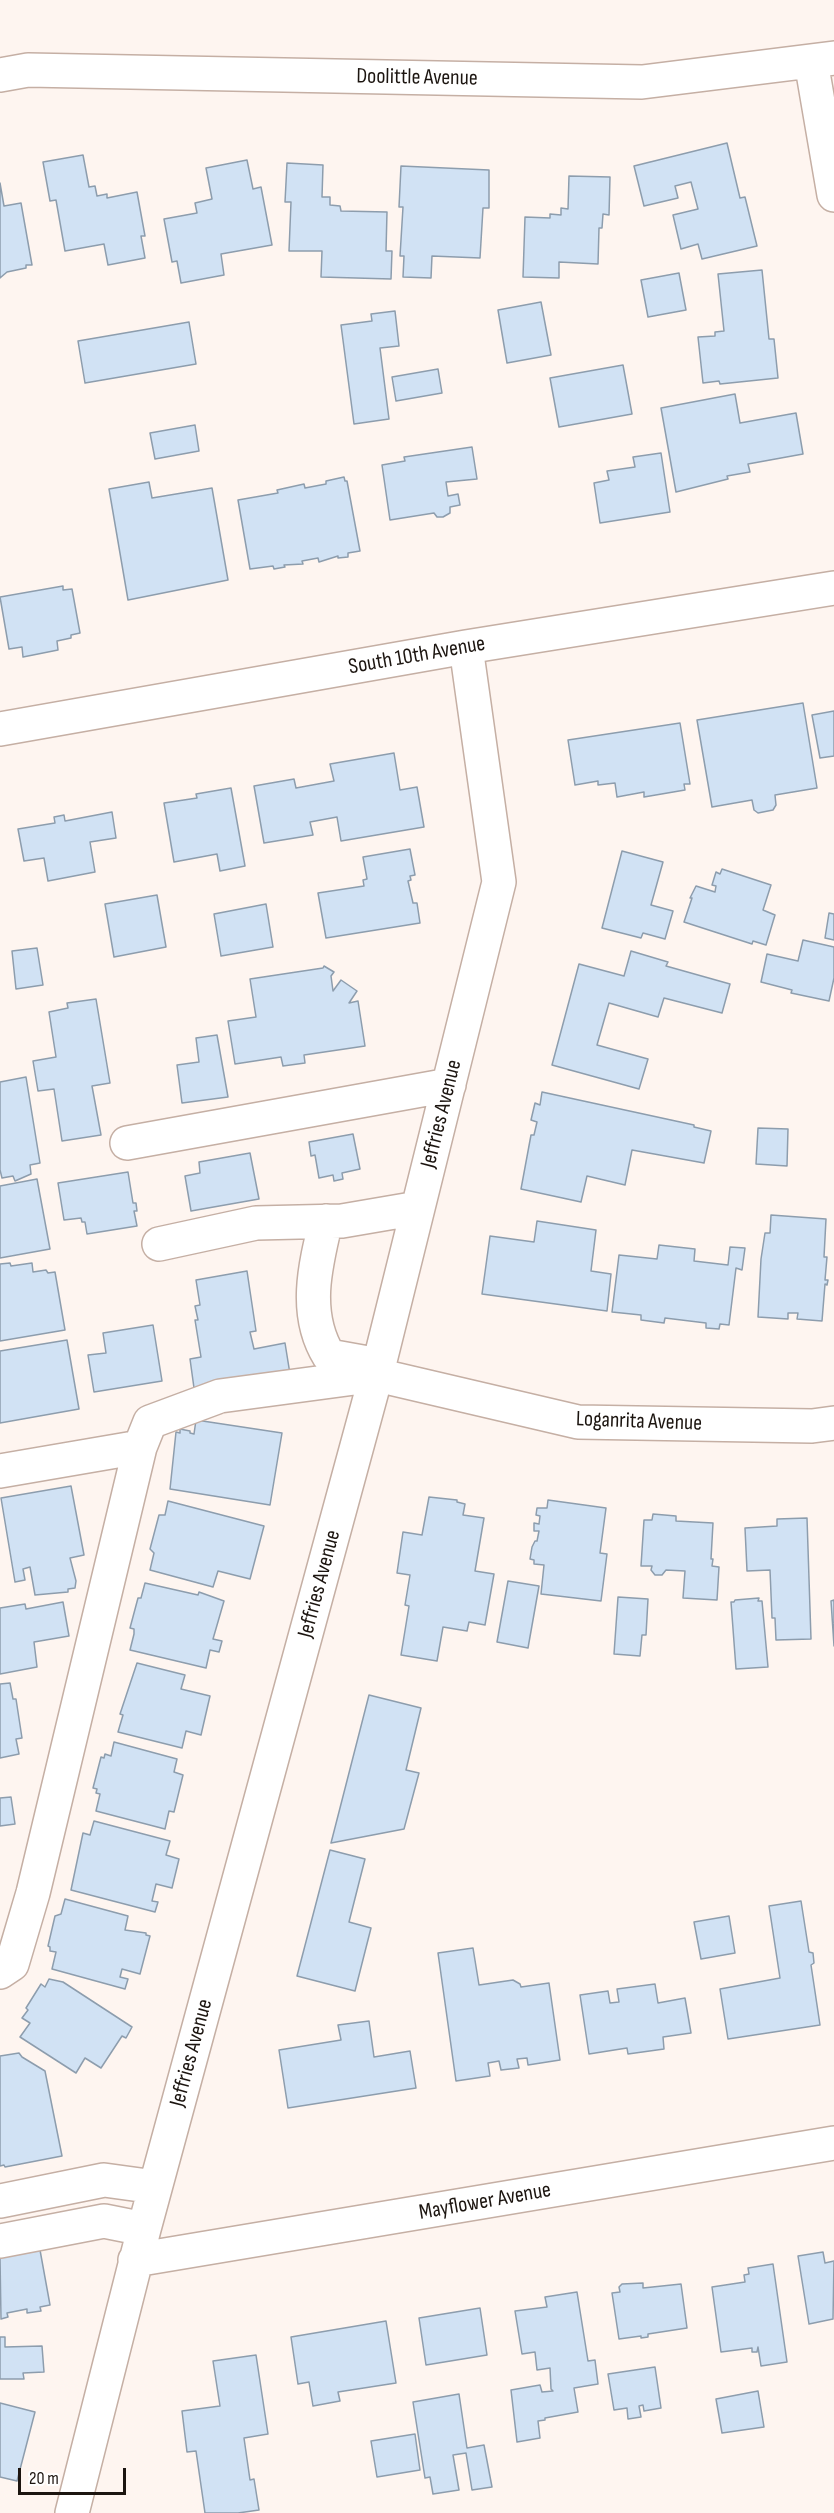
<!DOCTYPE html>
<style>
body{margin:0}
#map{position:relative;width:834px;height:2513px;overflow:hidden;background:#fef5f0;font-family:"Sofia Sans Condensed",sans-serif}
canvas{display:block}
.scale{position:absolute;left:18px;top:2468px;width:108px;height:27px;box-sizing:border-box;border:3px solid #1c1510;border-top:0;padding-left:8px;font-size:18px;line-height:21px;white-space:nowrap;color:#1c1510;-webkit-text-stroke:4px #fff;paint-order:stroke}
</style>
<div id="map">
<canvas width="834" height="2513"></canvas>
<div class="scale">20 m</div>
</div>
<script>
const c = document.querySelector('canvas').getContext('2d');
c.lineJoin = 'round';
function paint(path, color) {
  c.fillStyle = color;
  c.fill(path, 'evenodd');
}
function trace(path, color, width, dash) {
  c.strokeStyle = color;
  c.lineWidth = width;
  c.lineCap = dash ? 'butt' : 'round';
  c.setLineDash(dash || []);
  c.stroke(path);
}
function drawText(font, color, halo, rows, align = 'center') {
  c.font = font + ' "Sofia Sans Condensed",sans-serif';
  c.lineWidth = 6;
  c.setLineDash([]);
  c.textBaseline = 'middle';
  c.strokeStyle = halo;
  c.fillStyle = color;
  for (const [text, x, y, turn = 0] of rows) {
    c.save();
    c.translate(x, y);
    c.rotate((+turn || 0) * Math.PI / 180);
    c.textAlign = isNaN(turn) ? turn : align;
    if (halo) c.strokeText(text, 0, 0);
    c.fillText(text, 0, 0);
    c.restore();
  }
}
const building = new Path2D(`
 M727,143L740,198L745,197L757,246L702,259L698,244L681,249L673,215L698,209L691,182L675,186L678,198L644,206L634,166Z
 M83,155L89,187L95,186L97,196L107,194V198L137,192L145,236H141L145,258L108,265L104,244L65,251L56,200L50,201L43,162Z
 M247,160L253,189L261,187L272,245L221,254L224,275L181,283L177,261L172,262L164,219L197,213L195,203L212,199L206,168Z
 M287,163L323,165L322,197H330V205L340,206L341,211L387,212L386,251H392L391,279L321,277L322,251H289L291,202H285Z
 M401,166L489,170V208H483L480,258L432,256L431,278L403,277L404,256H400L403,207H399Z
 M569,176L610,177L609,215L603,214L602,228H599L598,264L559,262V278L523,277L525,217L550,218V214L561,215V208L568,209Z
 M0,183L4,206L21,203L32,265H26V268L7,272L0,278Z
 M762,270L769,339H774L778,378L720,384L719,381L703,383L698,337L715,336V332L724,331L718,274Z
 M679,273L686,310L648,317L641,280Z
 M541,302L551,355L507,363L498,310Z
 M395,311L399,346L380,348L389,419L354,424L341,325L372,321L371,314Z
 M189,322L196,364L85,383L78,341Z
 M623,365L632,414L559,427L550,378Z
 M438,369L442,393L396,401L392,377Z
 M735,394L740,423L796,413L803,454L748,464L750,472L727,476L728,479L676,492L661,408Z
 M195,425L199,451L155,459L150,433Z
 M472,447L477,479L446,482L448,496L458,494L460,505L450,507V513L443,517H437L434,513L390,520L382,465L405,461L404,457Z
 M661,453L670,512L600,523L594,483L609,480L607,471L635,467L633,457Z
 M344,477L345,481H347L360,551L348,553V557L338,558V556L319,562L318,558L302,561L303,564L284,565L285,567L274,569L273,566L250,569L238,500L278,493L277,490L304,484L305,488L326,484V481Z
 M149,482L152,498L212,488L228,580L128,600L109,489Z
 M63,586V590L72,589L80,633L71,635V638L57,641L58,650L23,657L22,647L9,649L0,597Z
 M803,703L817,788L775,795L776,805L773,810L758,813L754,810L752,800L712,807L697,720Z
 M834,711V756L820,758L812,715Z
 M680,723L690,784H684L685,790L644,797V792L617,797L615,783L598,785V781L575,785L568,740Z
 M394,753L400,790L417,787L424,827L341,841L337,817L310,822L313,835L264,843L254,786L294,779L296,788L334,781L330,764Z
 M231,788L245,866L220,871L217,854L174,862L164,803L197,798L196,794Z
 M112,812L116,838L90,842L95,872L48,881L44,858L24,861L18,829L55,823L54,817L64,815L65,821Z
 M410,849L415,875L410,876L411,880L408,881L413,903H417L420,923L326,938L318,893L364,886L363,880L367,879L363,857Z
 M622,851L663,862L651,905L673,911L665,939L643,933L641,938L602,928Z
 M722,869L771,885L763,910L775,915L766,945L753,941L752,944L684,922L692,898H690L696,886L715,892L716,886L712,885L716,872L720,874Z
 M157,895L166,947L114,957L105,904Z
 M266,904L273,947L221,956L214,914Z
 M829,913L834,914V940L825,938Z
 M803,940L834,947V978L829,1001L791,993L792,990L761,982L767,954L798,961Z
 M37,948L43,985L16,989L12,951Z
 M631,951L668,962L666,966L730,984L722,1013L664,998L658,1017L609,1003L597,1045L648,1059L639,1089L552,1065L579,964L624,976Z
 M324,966L334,972L331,976L333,991L341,980L357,991L349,1003L358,1001L365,1046L304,1055L305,1063L283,1066L281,1057L235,1064L228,1021L256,1017L250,979L323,968Z
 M96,999L110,1083L92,1086L101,1135L62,1141L54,1089L38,1091L33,1061L56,1057L49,1012L68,1008L67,1003Z
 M217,1035L228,1097L182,1103L177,1065L199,1062L196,1038Z
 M26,1077L40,1163L30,1165L31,1174L15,1181L13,1176L2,1178L0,1170V1082Z
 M542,1092L694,1125V1127L711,1131L704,1163L632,1150L625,1185L587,1176L581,1202L521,1189L531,1135H534L537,1122L531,1120L535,1103L540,1105Z
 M758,1128L788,1129L787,1166L756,1164Z
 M353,1134L360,1169L342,1173L343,1179L334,1181L333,1175L319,1178L315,1155L311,1156L309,1142Z
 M250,1153L259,1199L191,1211L185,1176L200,1173L199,1162Z
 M128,1172L133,1203H136L137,1211H134L137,1226L87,1234L85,1222H82L81,1218L64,1220L58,1183Z
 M37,1179L50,1249L0,1258V1186Z
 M771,1215L826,1219L824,1257H827L825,1280H828L827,1285L825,1284L822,1321L797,1319L798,1313H788V1319L758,1317L761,1259L765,1233H770Z
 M537,1221L596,1230L591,1271L611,1274L607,1311L482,1294L490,1236L534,1242Z
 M659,1245L695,1249L694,1261L728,1265L730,1247L745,1248L742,1270L736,1268L729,1325L720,1324L719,1329L706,1328V1323L665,1318L664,1323L641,1320V1315L612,1312L619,1255L657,1259Z
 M10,1263L11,1266L32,1263L33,1272L46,1270L48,1273L55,1272L65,1330L0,1341V1264Z
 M247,1271L256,1331L250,1332L254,1349L285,1343L290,1374L194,1388L190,1359L201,1357L195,1320H198L195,1306L200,1305L196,1280Z
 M153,1325L162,1381L94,1392L88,1355L106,1353L103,1333Z
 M67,1340L79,1409L0,1423V1351Z
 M196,1420L282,1433L270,1505L170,1489L176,1432L180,1433V1429L190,1431V1433L194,1434Z
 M71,1486L84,1555L70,1558L76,1581L75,1588L68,1589V1592L35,1595L30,1567L23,1569L25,1580L15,1582L1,1498Z
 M429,1497L457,1500V1502L465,1504L463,1515L484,1518L475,1571L494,1574L485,1625L469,1622L467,1631L443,1627L437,1661L401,1655L409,1606L405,1605L410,1575L397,1573L403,1532L422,1535Z
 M548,1500L606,1508L600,1553L607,1554L601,1601L541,1594L544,1565L534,1564V1560L530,1559L532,1547L535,1541H537L539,1531H534V1523L539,1524L540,1516L536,1515L537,1508H547Z
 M168,1501L264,1526L250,1579L218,1571L213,1587L150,1570L154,1553L150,1549L159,1515H165Z
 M653,1514L676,1516V1521L713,1523L711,1559H713L712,1566L719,1567L717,1600L683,1598L685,1571L666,1570L662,1575H655L651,1570L652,1566H641L644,1520H652Z
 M807,1518L811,1639L776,1640L775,1618H772L770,1570L747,1571L745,1528L777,1526V1519Z
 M508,1581L539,1586L528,1648L497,1642Z
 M145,1583L198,1595L199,1592L224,1601L213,1639L222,1641L219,1652L210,1650L206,1668L130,1650L134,1634V1629L130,1628L138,1598H141Z
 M618,1597L648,1599L646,1635H642L640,1656L614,1654Z
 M759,1598L758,1601H762L768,1667L736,1669L731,1602H734L735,1600Z
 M834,1600V1646L831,1601Z
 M63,1602L69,1636L34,1642L37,1667L0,1674V1608L25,1604L26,1609Z
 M137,1663L185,1675L181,1689L210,1696L201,1735L186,1731L182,1748L118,1732L123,1715L120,1714Z
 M10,1683L13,1699H16L22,1738L16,1739L19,1754L0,1758V1684Z
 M369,1695L421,1708L406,1770L419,1773L404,1829L331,1843Z
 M114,1742L177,1759L174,1772L183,1775L174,1812L169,1811L165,1829L96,1811L100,1794L96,1793L97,1789L93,1788L101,1757L104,1758L105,1754L111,1756Z
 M11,1797L15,1824L0,1826V1798Z
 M94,1821L170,1841L166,1855L179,1859L172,1888L156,1884L152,1901L158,1902L155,1912L71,1890L83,1833L90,1835Z
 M330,1850L365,1859L349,1922L371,1928L355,1991L297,1976Z
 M65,1899L128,1916L125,1930L146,1933V1935L150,1936L140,1974L122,1969L120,1977L128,1979L125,1989L52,1969L56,1952L50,1951V1947L48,1946L55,1916L61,1914Z
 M801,1901L809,1952L813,1953L814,1963L811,1965L820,2025L728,2039L720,1989L780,1978L769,1906Z
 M729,1916L735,1953L701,1959L694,1922Z
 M473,1948L479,1985L513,1980L520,1984L521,1987L549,1983L560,2060L528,2065L527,2058L517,2059L519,2068L501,2070L499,2061L488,2063L490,2076L456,2081L438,1953Z
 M49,1979L63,1982L132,2027L126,2038L122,2036L101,2068L85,2058L76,2073L20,2037L30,2023L22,2018L28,2010L26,2008L41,1984L45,1987Z
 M655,1984L658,2003L685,1998L691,2033L663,2037L664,2049L628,2054L627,2048L589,2054L580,1995L608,1991L610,2003L619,2002L617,1989Z
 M369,2021L374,2057L410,2051L416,2088L288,2108L279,2050L341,2040L338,2025Z
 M19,2053L22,2057L45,2071L62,2156L5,2167L4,2165L0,2166V2056Z
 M40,2250L50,2305L40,2307L41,2311L27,2313V2309L7,2313L8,2317L1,2319L0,2257Z
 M823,2252L825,2263L834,2261L833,2319L809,2324L798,2256Z
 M773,2264L787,2362L761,2366L758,2347L757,2352H752V2348L721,2352L712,2287L745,2282L744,2275L749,2274L748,2268Z
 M643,2283V2288L681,2284L687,2328L648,2334V2337L641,2338V2336L619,2339L612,2293L620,2292L619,2287L622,2284Z
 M577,2292L588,2361L595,2360L598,2384L574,2388L578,2412L545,2418V2420L538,2421L540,2438L517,2442L511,2390L540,2385L542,2392L553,2391L551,2389L550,2368L537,2370L535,2352L522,2354L515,2311L547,2307L545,2297Z
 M480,2308L487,2355L426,2365L419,2318Z
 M386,2321L396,2383L338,2392L340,2401L313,2406L309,2382L298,2384L291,2337Z
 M0,2337H5V2347L42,2346L44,2372L23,2373L24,2379H0Z
 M256,2355L268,2434L244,2438L250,2480L254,2479L259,2510L238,2513H205L196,2451L187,2452L182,2411L220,2406L213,2361Z
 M655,2367L661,2408L644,2411L643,2405L639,2406L641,2417L628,2419L627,2408L614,2410L608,2374Z
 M758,2391L764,2427L722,2433L716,2399Z
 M459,2394L467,2448L484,2445L492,2487L472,2490L466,2453L453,2455L459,2490L433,2494L430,2477L425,2478L413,2402Z
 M0,2403L35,2412L17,2481L0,2477Z
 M415,2434L420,2470L377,2477L371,2441Z`);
paint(building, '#d1e2f4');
trace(building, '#8d9dad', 1.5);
const minor = new Path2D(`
 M811,61L834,195
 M0,75L28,70L642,82L834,58
 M0,729L466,647L834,588
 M127,1143L449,1085
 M326,1221C315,1266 303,1314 329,1356L379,1365
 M159,1244L256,1223L342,1221L418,1208
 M140,1447L150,1422L220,1396L377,1375L578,1422L812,1426L834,1423
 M0,1471L140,1447L33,1893L12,1964L0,1972
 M0,2201L104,2180L155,2187
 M0,2241L104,2221L144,2229
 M135,2260L834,2143
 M72,2513L144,2229L379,1365L499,882L466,647`);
trace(minor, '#c5afa4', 36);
trace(minor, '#fff', 33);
drawText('22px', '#1c1510', '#fff', [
 ["Doolittle Avenue",417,78,1],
 ["South 10th Avenue",417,656,-10],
 ["Jeffries Avenue",442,1114,-76],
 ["Loganrita Avenue",639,1422,2],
 ["Jeffries Avenue",320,1584,-75],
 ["Jeffries Avenue",192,2053,-75],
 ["Mayflower Avenue",485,2202,-10]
]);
</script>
